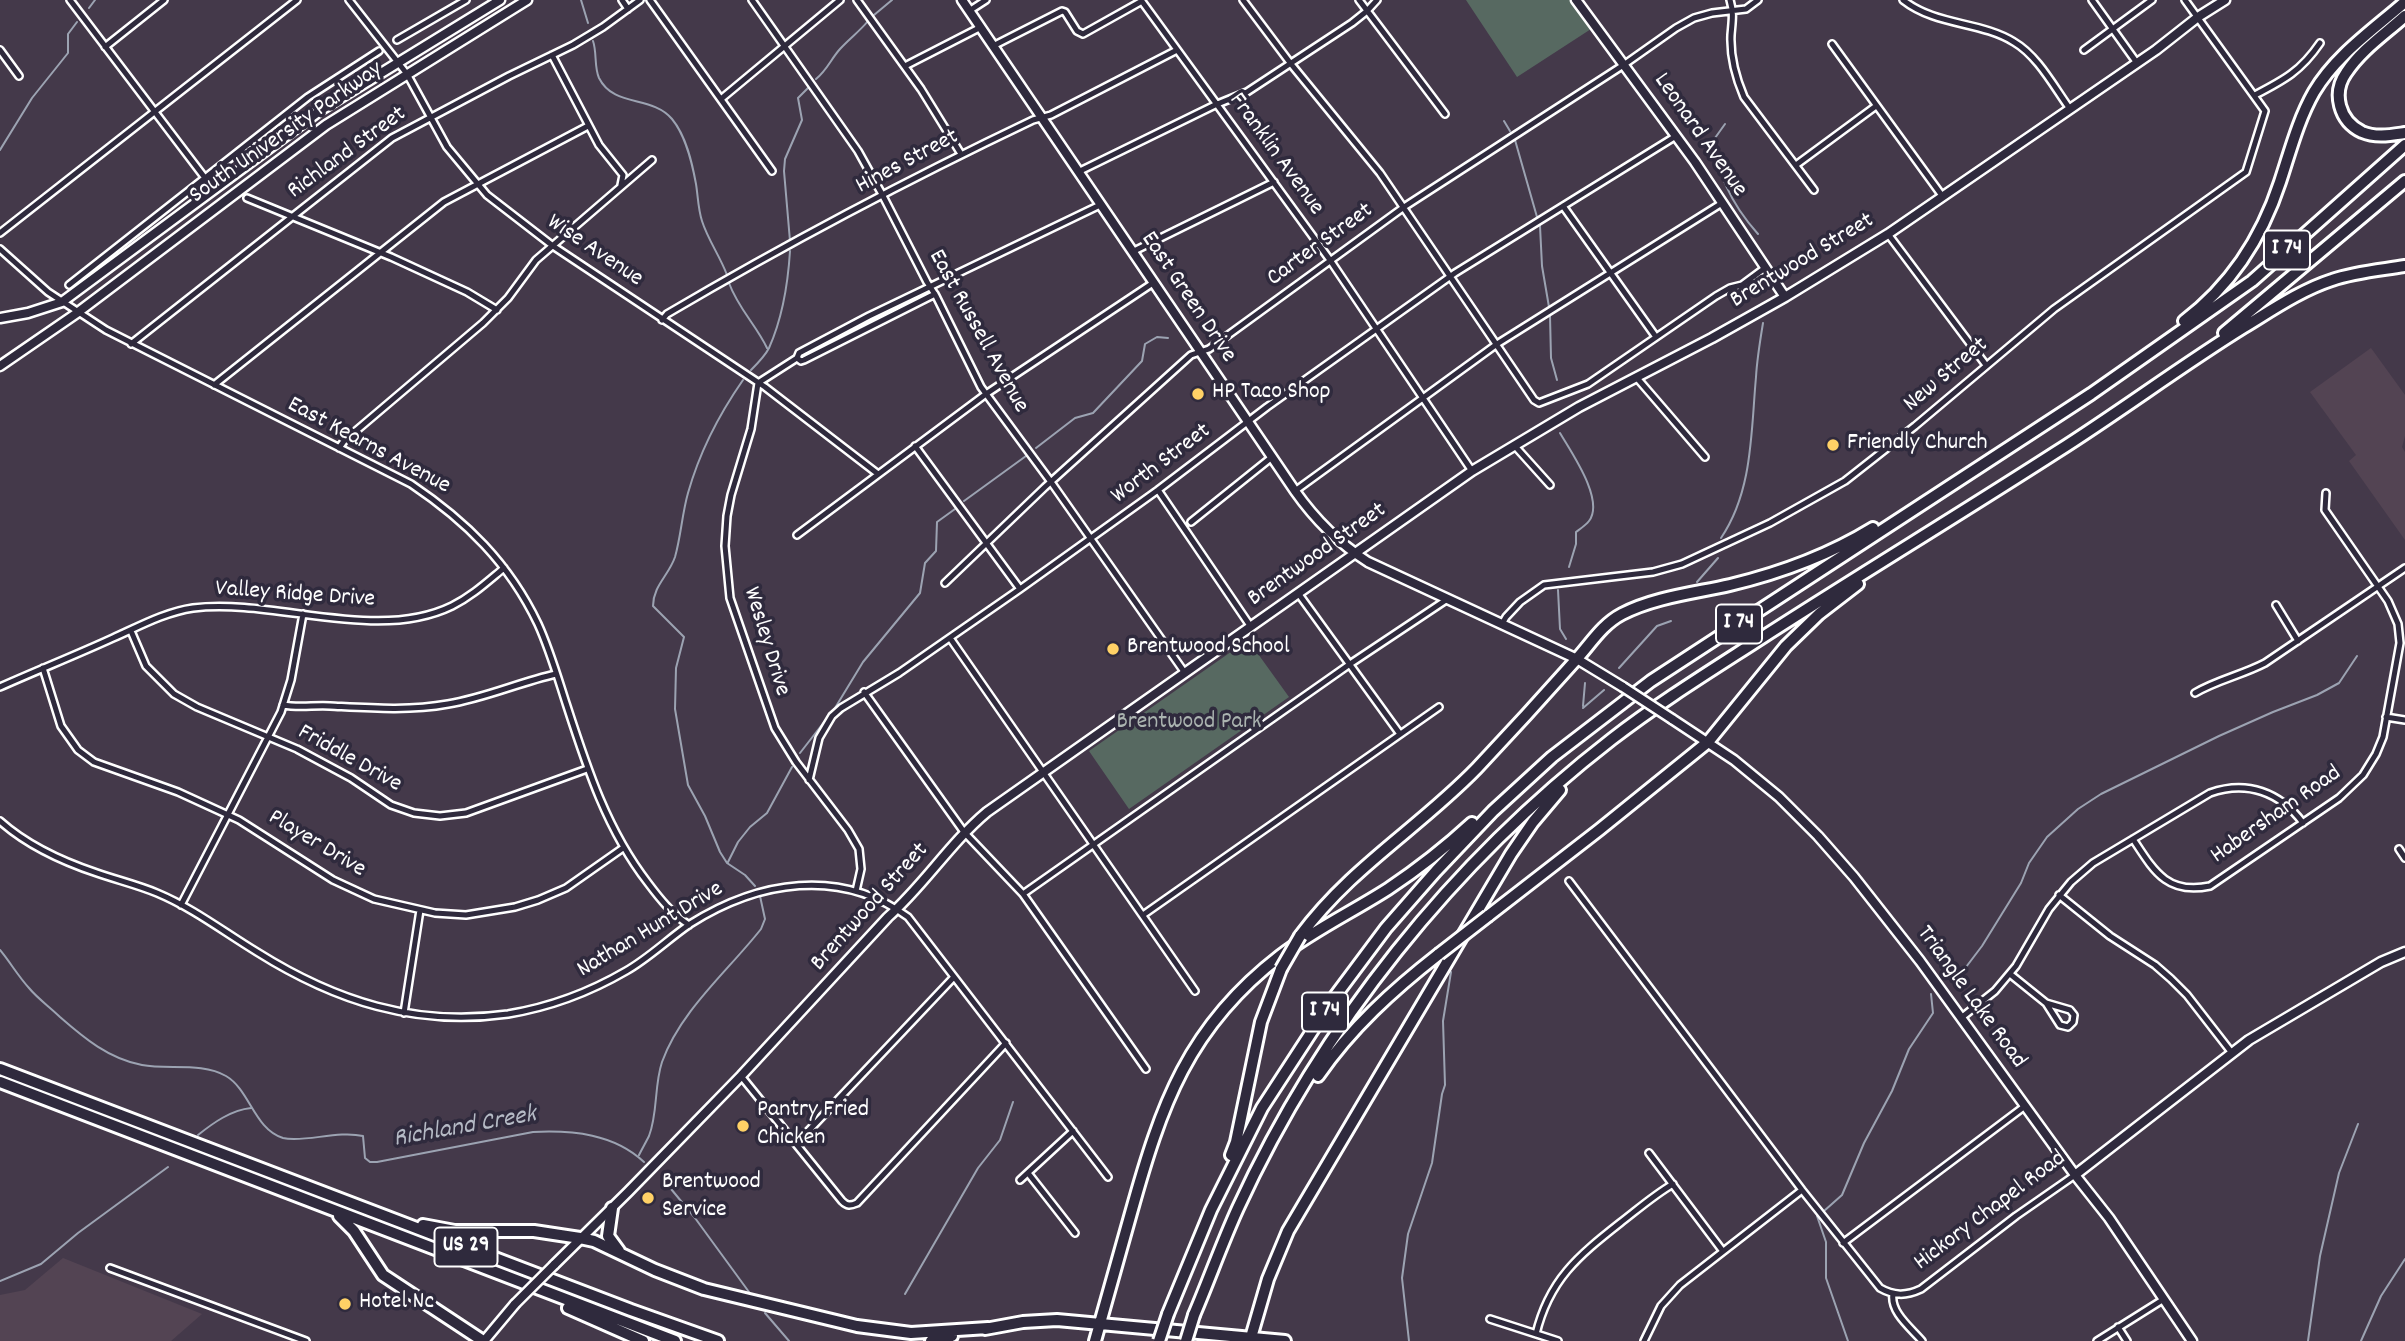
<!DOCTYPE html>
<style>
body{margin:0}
canvas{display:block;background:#44394a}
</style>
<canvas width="2405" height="1341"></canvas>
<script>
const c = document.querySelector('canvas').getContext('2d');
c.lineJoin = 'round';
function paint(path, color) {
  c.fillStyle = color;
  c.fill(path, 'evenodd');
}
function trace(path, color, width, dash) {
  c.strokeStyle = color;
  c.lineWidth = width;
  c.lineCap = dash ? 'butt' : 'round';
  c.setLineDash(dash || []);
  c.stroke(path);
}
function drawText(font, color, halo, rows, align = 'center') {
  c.font = font + ' Dekko,sans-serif';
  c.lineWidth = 7;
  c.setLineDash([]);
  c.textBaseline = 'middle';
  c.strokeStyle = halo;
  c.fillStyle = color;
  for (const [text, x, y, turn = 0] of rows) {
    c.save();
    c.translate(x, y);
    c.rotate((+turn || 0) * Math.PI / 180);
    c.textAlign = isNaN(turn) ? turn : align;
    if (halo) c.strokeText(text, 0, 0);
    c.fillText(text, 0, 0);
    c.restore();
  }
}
paint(new Path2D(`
 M2371,348L2405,395V436L2402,447L2405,452V540L2349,461L2356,455L2310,392Z
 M63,1258L202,1314L171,1341H0V1295L25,1290Z`), '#534453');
paint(new Path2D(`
 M1466,0H1570L1591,29L1517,77Z
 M1248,640L1289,697L1129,809L1089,751Z`), '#576961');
trace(new Path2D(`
 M581,0L588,23
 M89,8L95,0
 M874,15L892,0
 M593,41C597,52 594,67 599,78C614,108 652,95 672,119C686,136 692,162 696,184C698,196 698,209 702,221C708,240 720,256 727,275
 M816,79C827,70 831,59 840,49C849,39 860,31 868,21
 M1504,121L1510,131
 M1725,124L1715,138C1716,175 1734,207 1758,234
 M1515,140L1537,217
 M0,150L32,98L68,53V34L77,22
 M1540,226L1542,266L1549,307
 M790,241L784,171L785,159L802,120L798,98L809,87
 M729,283C738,308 756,325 767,348
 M1550,316L1551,358L1557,380
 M751,370C757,364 765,356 769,348C782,319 788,283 790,251
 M743,380C720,413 699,454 688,493C682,514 681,536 675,557C669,575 653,586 653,606L684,637L676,668L675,709L688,785L705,816L720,852L727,863L745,875L755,886
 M1560,433C1571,452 1605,500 1589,521C1586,525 1580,529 1576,532V544L1569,567
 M1036,448L1075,418L1093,413L1142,361L1145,344L1157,337L1168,338
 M964,501L1026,456
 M1721,538C1753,491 1751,431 1756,377C1757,359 1760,341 1763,323
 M1697,582L1718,558
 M1558,590L1560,629L1566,639
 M1619,668L1657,626L1671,621
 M1583,706L1585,683
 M1583,708L1604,690
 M800,753L835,708L863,662L920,593L925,563L936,551L937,522L955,509
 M728,862L738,842L750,827L767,813L792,767
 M0,950C10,962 18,976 29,988C38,999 50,1007 60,1017C84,1038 109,1059 142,1065C168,1070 202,1062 226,1076C250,1090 254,1129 283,1138C304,1143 338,1130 363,1136L365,1158L370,1162H377L533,1132C573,1130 614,1134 644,1162
 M1947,977L1963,971L1982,946L2021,883L2029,863L2047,837L2078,809L2101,794L2219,736L2273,712L2317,695L2339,683L2357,656
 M198,1135C213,1123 231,1110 251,1108
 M639,1155C642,1149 646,1142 649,1136C658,1113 654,1086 662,1062C681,1010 728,971 761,929L765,919L760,896
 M662,1178L695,1218L749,1292
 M1824,1211L1842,1195L1864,1143L1892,1091L1909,1049L1933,1013L1931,994
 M1817,1216L1826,1242V1278L1848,1341
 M0,1281L41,1264L78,1233L168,1167
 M905,1294L978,1168L1000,1140L1013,1102
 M765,1313L789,1341
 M1409,1341L1402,1278L1408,1234L1432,1163L1442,1094L1445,1085L1443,1021L1451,972
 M2308,1341L2320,1256L2339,1173L2358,1124
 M2361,1341L2381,1296L2405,1259`), '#9ca3b2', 2);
const street = new Path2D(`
 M70,0L205,178
 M349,0L407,74L447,147L487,195L553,246L765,387L878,474
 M622,0L628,9
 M650,0L772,171
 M752,0L858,151L883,196L927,282L936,296L981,387L1051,482L1185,673
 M857,0L921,89L961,154
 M1141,0L1330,260L1472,471
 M1243,0L1291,64L1380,173L1534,400L1539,403L1588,384L1716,296L1730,288L1742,285L1765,268
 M1359,0L1445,114
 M1730,0C1734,13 1732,22 1731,35C1730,57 1735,76 1744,97L1814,190
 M1903,0C1936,26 1980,21 2014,42C2038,56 2054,87 2070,109
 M2092,0L2137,63
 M969,11L986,0
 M397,40L466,0
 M1832,44L1943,197
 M993,46L1062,11L1065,12L1077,31L1083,34L1142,1
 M105,47L164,0
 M0,50L19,76
 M2084,50L2152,0
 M552,55L599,145L623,175L621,185
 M905,66L981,27
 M2255,95C2284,80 2301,71 2320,43
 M721,99L840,0
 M1796,165L1876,106
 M1078,172L1215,105L1247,92L1352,23L1367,11L1377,0
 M247,198L391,257L467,292L497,310
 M1563,206L1656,337
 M0,233L297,0
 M1888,234L1986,365
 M0,249L48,292L106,330L411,484C466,521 509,563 538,624C549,648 557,675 565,700C586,765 606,829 648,883C660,899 672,914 689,925
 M1132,252L1274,182
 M69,285L308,97L379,51
 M935,294L804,360L801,361L797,358L799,353L869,316L1100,205
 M662,320L667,314C786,244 909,179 1033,120L1051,115L1177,50
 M131,344L392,138L509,76L573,45L603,27L640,0
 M797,358L758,383L751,429L731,495L727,516L725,546L730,598L775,728L796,762L848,830L859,849L861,869L856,891
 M1637,378L1705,457
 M214,385L444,202L588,126
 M1514,445L1550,485
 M915,446L1020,589
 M339,448L344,441L483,323L508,298L536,260L652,160
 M1158,490L1251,627
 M1295,491L1497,344L1722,203
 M1191,522L1272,457
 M797,535L986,394L1153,283
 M945,583L1045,487L1191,355L1209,349L1404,207L1625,64L1676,28L1694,18L1712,13L1746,9L1758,0
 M1298,593L1400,734
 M2276,605L2298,641
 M1502,624L1506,617L1520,602L1544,585L1653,572L1682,564L1770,523L1845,481L1915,426L2054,309L2246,172L2265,111L2185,0
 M131,631L146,666L174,694L197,707L297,749L351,778L391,805L414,813L440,816L466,813L587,769
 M950,638L1195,991
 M43,668L61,726L78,750L94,762L178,792L239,820L333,880L374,899L435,913L466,915L515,907L538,900L566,888L623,848
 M0,687C38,670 76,655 113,638C138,627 165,612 193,608C275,598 376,643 452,606C472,596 487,582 504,568
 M864,692L964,832L1023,894L1146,1069
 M2195,693C2217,680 2242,675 2265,663L2405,568
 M283,705C299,708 314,705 330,706C370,708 409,711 448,704C485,698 520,682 556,674
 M2386,717L2405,720
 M809,780L819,738L832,716L841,708L899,673L1020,589L1158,490L1267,407L1455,273L1676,136
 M0,821C28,846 61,861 97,873C117,880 138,885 157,893C193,908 224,932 257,952C335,1001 415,1027 508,1014C550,1007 590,992 626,971C649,958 668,939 690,924C758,881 840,867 908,917L1108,1177
 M2133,839C2154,871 2167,895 2210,886L2339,798L2363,775L2376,754L2383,737L2400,643L2398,624L2388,601L2325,510L2326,493
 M2399,849L2405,858
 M1569,881L1802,1190L1880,1288C1894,1296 1906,1296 1921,1289L2016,1216L2075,1175
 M1023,894L1350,664L1446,600
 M2059,895L2110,936L2155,965L2171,979L2187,995L2232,1053
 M181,905L281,712L291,680L303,614
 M1143,915L1439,707
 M2010,974L2046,1003L2070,1010L2074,1015L2073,1022L2068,1027L2060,1025L2046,1003
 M404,1013L420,910
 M1961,1018L1995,991L2016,966L2049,909L2071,882L2093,863L2210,793C2247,780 2280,792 2303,823
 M741,1076L842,1201C847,1206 850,1206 857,1203L1006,1043
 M797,1143L954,977
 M1649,1153L1722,1250
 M1028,1173L1075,1233
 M1020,1180L1073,1131
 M1843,1243L2025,1106
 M110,1268L306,1341
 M1893,1294C1890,1312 1911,1328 1922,1341
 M1490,1319L1558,1341
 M2118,1327L2127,1341
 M1536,1334C1549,1280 1578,1256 1620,1223C1637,1210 1654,1195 1673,1184
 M1644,1341L1661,1306L1680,1285L1802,1190
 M2097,1341L2164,1299`);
const secondary = new Path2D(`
 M962,0L1295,491C1314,518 1340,544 1368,562L1577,659L1623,687
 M1576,0L1695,162L1785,297
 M0,318L28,313L62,302L321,110L500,0
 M0,366L77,313L326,125L527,0
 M1672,719L1734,760L1779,797L1818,836L1854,877L1920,961L2075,1175L2109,1218L2192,1341
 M2075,1175L2249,1040L2381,962L2405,952
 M554,1265L628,1192L741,1076L888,917C924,885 950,843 987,812L1472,471L1579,407L1712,338L1785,297L1888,234L2156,50L2198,17L2225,0
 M484,1341L515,1304`);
const highway = new Path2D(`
 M2405,16C2385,34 2361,50 2346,73C2332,93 2339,121 2362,132C2376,138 2391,135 2405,133
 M2184,321C2230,286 2262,237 2280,182C2290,152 2298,120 2314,92C2336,55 2373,30 2405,2
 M2224,333L2405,181
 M1488,916L1599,830L1708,742L1786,646L1819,614L1858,584
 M1300,936C1351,867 1419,828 1477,768C1510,733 1542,698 1574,662C1590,645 1601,625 1622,614C1655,597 1695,593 1730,585C1780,573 1829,555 1873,528
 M0,1069L631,1310L718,1341
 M1318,1076C1351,1028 1393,990 1439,954
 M0,1082L675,1341
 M1231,1155L1236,1142L1261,1022L1281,969
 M612,1208L608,1236L619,1251
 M339,1216L354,1231L383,1275L483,1341
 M423,1225L455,1231H534L580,1238L594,1241L655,1270L704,1289L857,1326L911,1333L988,1328
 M568,1308L643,1341
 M1168,1314L1211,1210L1262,1108L1333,999L1386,928L1436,871L1493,811L1552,757L1651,681L2091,394L2252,281L2405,145
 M1194,1315C1209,1280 1222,1243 1238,1208C1322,1025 1453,862 1612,739C1660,702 1712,670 1763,637C1861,574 1960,514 2058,451C2121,411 2181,366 2244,327C2272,310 2301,290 2332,280C2355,272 2381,270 2405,266
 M985,1329L1023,1322L1057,1320L1285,1341
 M931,1341L952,1336
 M1095,1341C1107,1298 1119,1256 1131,1213C1161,1105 1188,1027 1280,956C1314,930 1352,912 1388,889C1418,869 1446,847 1472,823
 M1250,1341L1268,1279L1288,1231L1511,854L1533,822L1560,790`);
trace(street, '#fff', 10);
trace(secondary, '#fff', 13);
trace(highway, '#fff', 16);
trace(street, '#2f2a3d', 5);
trace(secondary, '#2f2a3d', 8);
trace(highway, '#2f2a3d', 10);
const secondaryBridge = new Path2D(`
 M1623,687L1672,719
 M515,1304L554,1265`);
const highwayBridge = new Path2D(`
 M1439,954L1488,916
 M1281,969L1300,936
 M1159,1341L1168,1314
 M1186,1341L1194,1315`);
trace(secondaryBridge, '#fff', 13, []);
trace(highwayBridge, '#fff', 16, []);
trace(secondaryBridge, '#2f2a3d', 8);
trace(highwayBridge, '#2f2a3d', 10);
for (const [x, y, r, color] of [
 [1198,394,7,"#ffd166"],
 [1833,445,7,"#ffd166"],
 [1113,649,7,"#ffd166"],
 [743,1126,7,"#ffd166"],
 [648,1198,7,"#ffd166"],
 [345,1304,7,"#ffd166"]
]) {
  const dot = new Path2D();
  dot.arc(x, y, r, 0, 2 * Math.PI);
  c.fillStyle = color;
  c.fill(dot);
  trace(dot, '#2f2a3d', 2.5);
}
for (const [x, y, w] of [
 [2287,250,46],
 [1739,624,46],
 [1325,1012,46],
 [466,1247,63]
]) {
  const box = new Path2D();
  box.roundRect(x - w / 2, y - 19.5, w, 39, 5);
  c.fillStyle = '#2f2a3d';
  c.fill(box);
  trace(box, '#fff', 2);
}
drawText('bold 23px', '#fff', null, [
 ["I 74",2287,250],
 ["I 74",1739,624],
 ["I 74",1325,1012],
 ["US 29",466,1247]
]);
drawText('24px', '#fff', '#2f2a3d', [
 ["South University Parkway",287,134,-35],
 ["Leonard Avenue",1699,136,55],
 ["Richland Street",348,154,-36],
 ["Franklin Avenue",1275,155,54],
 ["Hines Street",908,163,-28],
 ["Carter Street",1321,246,-36],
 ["Wise Avenue",594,252,34],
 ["Brentwood Street",1803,262,-31],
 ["East Green Drive",1187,298,56],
 ["East Russell Avenue",977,332,61],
 ["New Street",1947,376,-40],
 ["East Kearns Avenue",368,447,28],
 ["Worth Street",1162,465,-37],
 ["Brentwood Street",1318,556,-35],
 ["Valley Ridge Drive",295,596,4],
 ["Wesley Drive",765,642,73],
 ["Friddle Drive",349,760,29],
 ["Habersham Road",2277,816,-35],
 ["Player Drive",316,845,31],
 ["Brentwood Street",871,908,-48],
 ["Nathan Hunt Drive",651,931,-31],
 ["Triangle Lake Road",1970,998,54],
 ["Hickory Chapel Road",1991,1212,-37]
]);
drawText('24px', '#fff', '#2f2a3d', [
 ["HP Taco Shop",1212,394],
 ["Friendly Church",1847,445],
 ["Brentwood School",1127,649],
 ["Pantry Fried",757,1112],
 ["Chicken",757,1140],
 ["Brentwood",662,1184],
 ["Service",662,1212],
 ["Hotel Nc",359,1304]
], 'left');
drawText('24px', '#abb4b0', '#2f2a3d', [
 ["Brentwood Park",1189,724]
]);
drawText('italic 26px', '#b5bac5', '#2f2a3d', [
 ["Richland Creek",465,1129,-10]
]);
</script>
